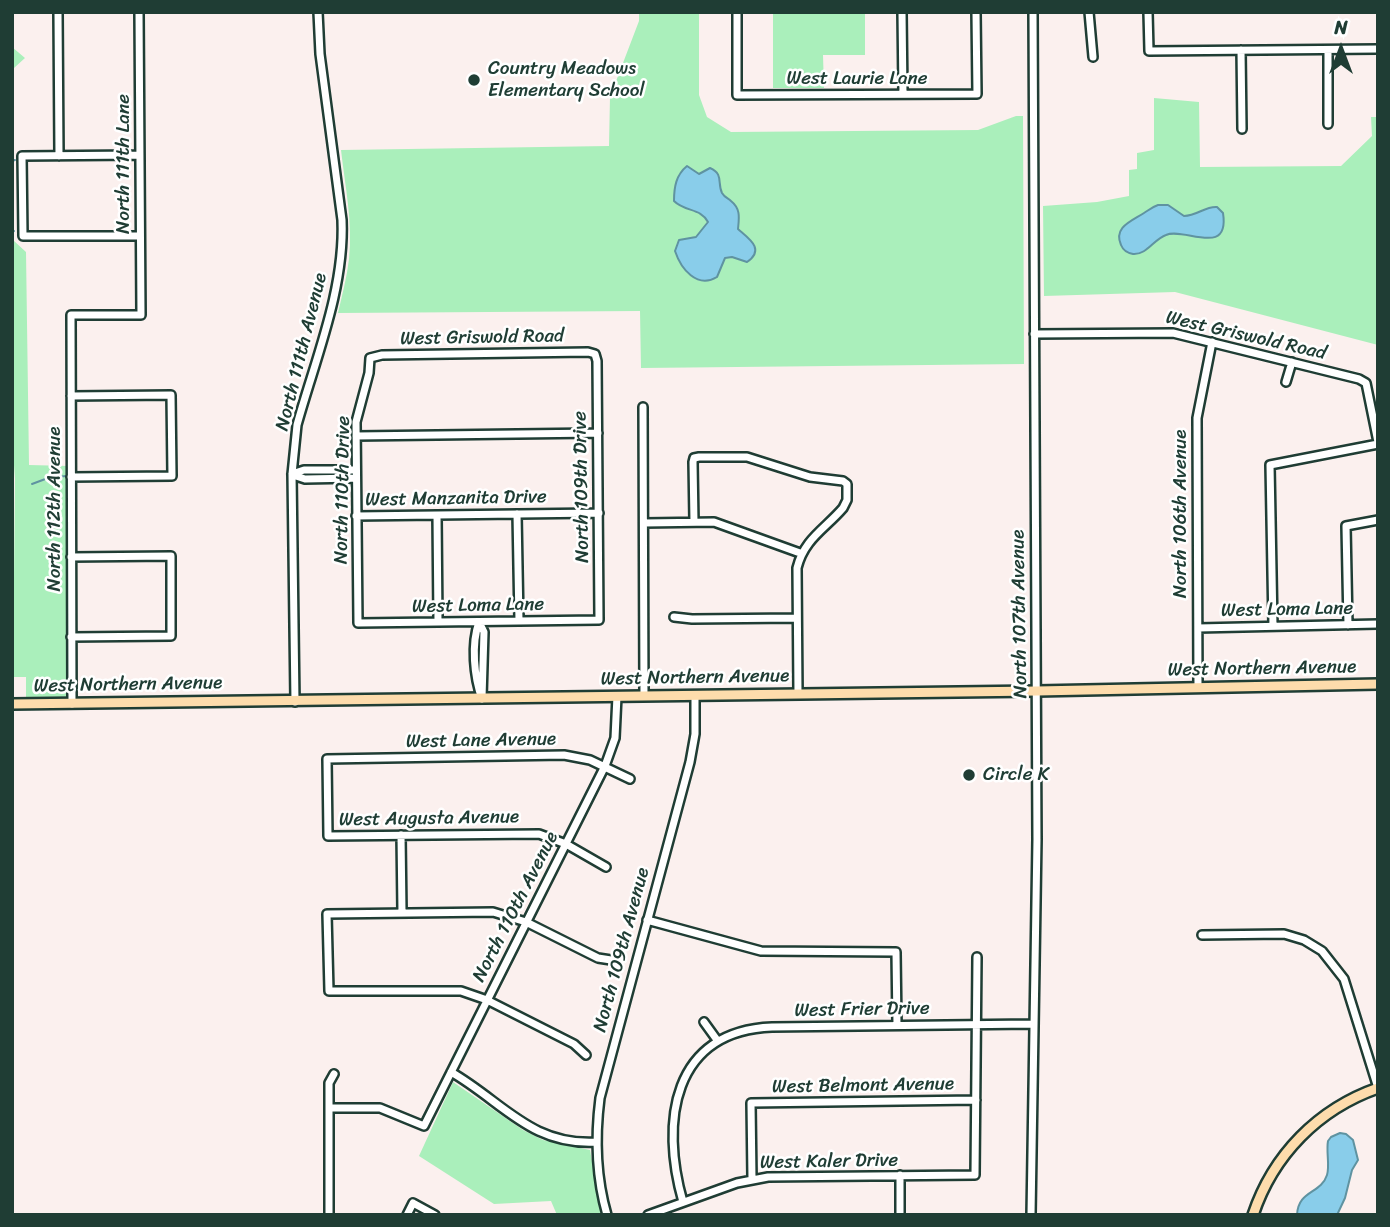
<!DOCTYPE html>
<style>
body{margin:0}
#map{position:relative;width:1390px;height:1227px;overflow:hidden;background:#fbf0ee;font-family:Sriracha,sans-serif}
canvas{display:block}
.frame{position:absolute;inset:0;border:14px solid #1f3d34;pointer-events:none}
.north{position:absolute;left:1306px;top:14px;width:70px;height:70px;-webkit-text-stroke:5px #fff;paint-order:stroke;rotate:0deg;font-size:19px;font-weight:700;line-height:28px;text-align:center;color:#1f3d34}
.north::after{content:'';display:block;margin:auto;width:24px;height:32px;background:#1f3d34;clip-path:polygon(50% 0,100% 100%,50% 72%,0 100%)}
</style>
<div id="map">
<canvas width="1390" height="1227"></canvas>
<div class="frame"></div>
<div class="north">N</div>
</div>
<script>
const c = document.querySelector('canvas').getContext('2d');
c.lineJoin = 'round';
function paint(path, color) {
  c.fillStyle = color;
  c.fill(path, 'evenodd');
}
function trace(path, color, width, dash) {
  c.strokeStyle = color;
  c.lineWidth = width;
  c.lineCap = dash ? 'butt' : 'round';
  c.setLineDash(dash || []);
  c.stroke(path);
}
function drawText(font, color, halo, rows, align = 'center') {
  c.font = font + ' Sriracha,sans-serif';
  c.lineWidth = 5;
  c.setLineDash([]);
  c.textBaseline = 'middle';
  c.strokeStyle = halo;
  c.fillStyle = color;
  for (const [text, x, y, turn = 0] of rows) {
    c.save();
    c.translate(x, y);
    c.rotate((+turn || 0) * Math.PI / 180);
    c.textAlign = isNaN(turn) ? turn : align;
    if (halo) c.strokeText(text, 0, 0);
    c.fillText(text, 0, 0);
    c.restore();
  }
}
paint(new Path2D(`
 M639,12H699V95L707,117L731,132L978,130L1016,116H1023L1024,364L641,368L640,311L338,313C342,295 347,277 349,259C353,223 345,186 341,150L609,146L610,97L639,21Z
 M773,12H865V55H823L824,88H773Z
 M12,47L25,58L14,68L13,240L26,252L29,465L69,466L70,699H26V677H13L15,479L12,437Z
 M1154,98L1199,102L1200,167L1341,166L1372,136L1371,117H1378V345L1175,292L1044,296L1043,206L1097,202L1129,196V170L1137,169V153L1154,150Z
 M453,1082L523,1130L543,1140L590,1150L601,1215H557L551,1201L494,1204L419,1156Z`), '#aaefbb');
const water = new Path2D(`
 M687,166L699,174L710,168C724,174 717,183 722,193C725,198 728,198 731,201C741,209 739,218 738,229C748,238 766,249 747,262L732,257L725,258L717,277C697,289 681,269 675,251L679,240L696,237L708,222C701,208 685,212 674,201C674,187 676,175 687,166Z
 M1158,205H1168L1184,216C1197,216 1205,206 1217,207L1223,213C1230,258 1184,227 1166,235C1154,239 1147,255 1133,254C1127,253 1123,250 1121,245C1113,227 1132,221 1144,213C1149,210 1152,207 1158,205Z
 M1340,1133L1346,1134L1353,1140L1358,1160L1352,1170L1345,1198L1337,1215H1297C1298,1190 1321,1194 1327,1175C1330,1165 1326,1152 1328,1141L1331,1137Z`);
paint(water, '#89cdea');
trace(water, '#5f93a1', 2);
trace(new Path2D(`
 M12,161L15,160
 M12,232L14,231
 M32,484L48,478L66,476`), '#5f93a1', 2);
const minor = new Path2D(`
 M58,12L59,156
 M737,12V95L977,94L976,12
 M902,12L903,94
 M1089,12L1093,57
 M1148,12L1149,51L1378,49
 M1241,50L1242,129
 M1328,124V50
 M139,155L22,156L23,236H140
 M1034,334L1173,333L1359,379L1366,383L1378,442
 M588,352L595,354L597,361L599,620L358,623L356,422L369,373L370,358L382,355Z
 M1286,382L1292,362
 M71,396L171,395L172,476L71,477
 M643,407L644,696
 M356,436L598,433
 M292,474L304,470H356
 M293,475L305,479L356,478
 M517,514L519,621
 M437,515L438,622
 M356,516L599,513
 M694,522L693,462L694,458L699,457H747L810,477L843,481L847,484V500L843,508C825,529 804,539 797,568L798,694
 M644,523L714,522L800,553
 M71,557L171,556V636L71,637
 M674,617L692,619L797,618
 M479,622C471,644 474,677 482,699
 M479,622L484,632L482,698
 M1348,625L1346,526L1378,520
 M1273,626L1270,465L1378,444
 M1198,628L1378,624
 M1198,688L1197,418L1212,342
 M295,702L292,474L297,425C315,360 345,289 342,220L320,54L318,12
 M72,704L71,315H141L139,12
 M401,835L402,912
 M606,867L566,844L539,834L328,836L327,759L564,755L590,760L630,779
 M647,920L761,951L896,952L897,1025
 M1202,935L1284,934L1304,940L1322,951L1344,979L1378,1088
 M704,1022L717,1040
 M586,1055L574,1044L487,1000L461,991H329L327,914L493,912L526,922L598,958L611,960
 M451,1072C503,1102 531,1146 597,1142
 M329,1108H380L424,1126L605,766L615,738L617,696
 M900,1175V1215
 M752,1179L751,1103L976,1100
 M683,1202C660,1122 672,1031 772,1027L1033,1024
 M329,1215V1083L334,1074
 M407,1215L413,1203L435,1215
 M607,1215C596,1177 595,1137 600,1098L690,762L695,734V695
 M648,1215L737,1183L768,1177L975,1175L977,957
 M1031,1215L1037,839L1033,12`);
const major = new Path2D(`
 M12,704L1037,691L1378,684
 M1253,1215C1273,1155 1318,1109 1378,1088`);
trace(minor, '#1f3d34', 12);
trace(major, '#1f3d34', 14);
trace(minor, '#fff', 7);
trace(major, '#fddcac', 9);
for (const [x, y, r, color] of [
 [474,80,7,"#1f3d34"],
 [969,775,7,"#1f3d34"]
]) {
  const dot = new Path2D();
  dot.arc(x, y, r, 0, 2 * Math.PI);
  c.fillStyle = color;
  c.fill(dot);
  trace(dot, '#fff', 2.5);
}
drawText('19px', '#1f3d34', '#fff', [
 ["Country Meadows",488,69],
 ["Elementary School",488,91],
 ["Circle K",983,775]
], 'left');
drawText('19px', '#1f3d34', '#fff', [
 ["West Laurie Lane",857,79],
 ["North 111th Lane",124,164,-90],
 ["West Griswold Road",1246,336,13],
 ["West Griswold Road",482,338,-1],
 ["North 111th Avenue",302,352,-76],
 ["North 109th Drive",582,487,-91],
 ["North 110th Drive",343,490,-89],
 ["West Manzanita Drive",456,499,-1],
 ["North 112th Avenue",55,509,-90],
 ["North 106th Avenue",1181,514,-90],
 ["West Loma Lane",478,606,-1],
 ["West Loma Lane",1287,610,-1],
 ["North 107th Avenue",1020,614,-91],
 ["West Northern Avenue",1262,669,-1],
 ["West Northern Avenue",695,678,-1],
 ["West Northern Avenue",128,685,-1],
 ["West Lane Avenue",481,741,-1],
 ["West Augusta Avenue",429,819,-1],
 ["North 110th Avenue",516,907,-63],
 ["North 109th Avenue",622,950,-75],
 ["West Frier Drive",862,1010,-1],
 ["West Belmont Avenue",863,1086,-1],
 ["West Kaler Drive",829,1162,-1]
]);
</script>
